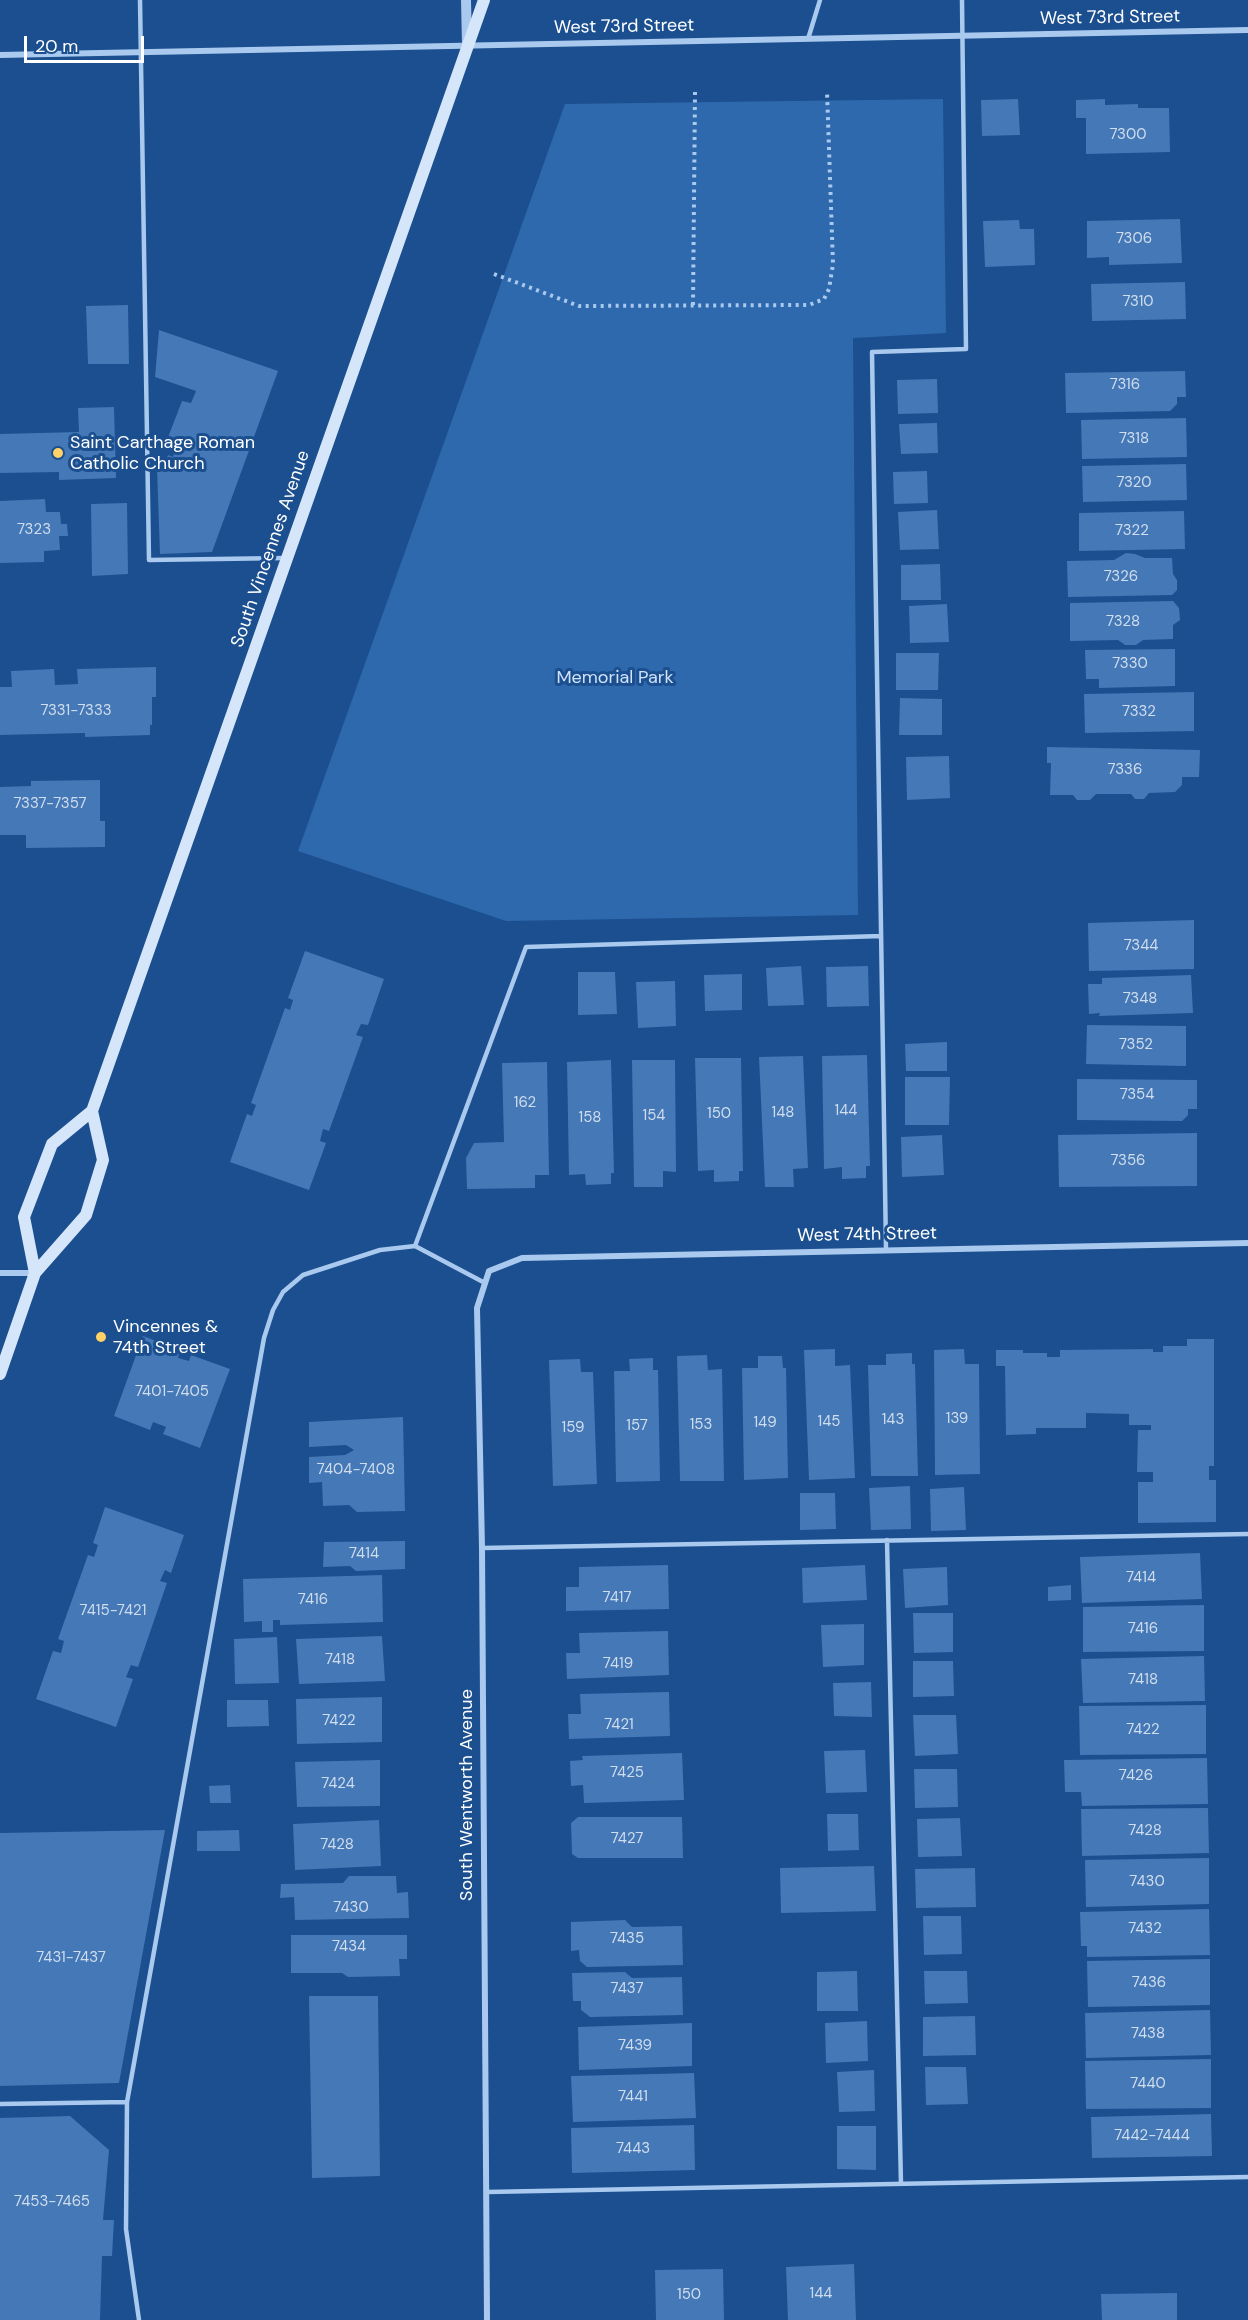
<!DOCTYPE html>
<style>
body{margin:0}
#map{position:relative;width:1248px;height:2320px;overflow:hidden;background:#1b4f8f;font-family:"DM Sans",sans-serif}
canvas{display:block}
.scale{position:absolute;left:24px;top:36px;width:120px;height:27px;box-sizing:border-box;border:3px solid #fff;border-top:0;padding-left:8px;font-size:18px;line-height:21px;white-space:nowrap;color:#fff;-webkit-text-stroke:4px #1b4f8f;paint-order:stroke}
</style>
<div id="map">
<canvas width="1248" height="2320"></canvas>
<div class="scale">20 m</div>
</div>
<script>
const c = document.querySelector('canvas').getContext('2d');
c.lineJoin = 'round';
function paint(path, color) {
  c.fillStyle = color;
  c.fill(path, 'evenodd');
}
function trace(path, color, width, dash) {
  c.strokeStyle = color;
  c.lineWidth = width;
  c.lineCap = dash ? 'butt' : 'round';
  c.setLineDash(dash || []);
  c.stroke(path);
}
function drawText(font, color, halo, rows, align = 'center') {
  c.font = font + ' "DM Sans",sans-serif';
  c.lineWidth = 6;
  c.setLineDash([]);
  c.textBaseline = 'middle';
  c.strokeStyle = halo;
  c.fillStyle = color;
  for (const [text, x, y, turn = 0] of rows) {
    c.save();
    c.translate(x, y);
    c.rotate((+turn || 0) * Math.PI / 180);
    c.textAlign = isNaN(turn) ? turn : align;
    if (halo) c.strokeText(text, 0, 0);
    c.fillText(text, 0, 0);
    c.restore();
  }
}
paint(new Path2D(`
 M943,99L946,333L853,338L858,915L506,921L298,851L565,104Z`), '#2e69ad');
paint(new Path2D(`
 M1018,99L1020,135L982,136L981,100Z
 M1105,99V105L1138,104V108H1169L1170,152L1086,154V118H1076V100Z
 M1180,219L1182,263L1109,265V257L1087,258V221Z
 M1019,220L1020,229H1034L1035,265L985,267L983,221Z
 M1185,282L1186,319L1092,321L1091,284Z
 M128,305L129,364H88L86,306Z
 M159,330L278,371L212,552L160,554L157,468L163,467L168,455L173,457L177,445L167,440L182,401L191,403L196,391L155,377Z
 M1185,371L1186,397H1177V404L1170,411L1066,413L1065,373Z
 M937,379L938,413L898,414L897,380Z
 M114,407L116,478L59,480V472L0,473V434L79,432L78,408Z
 M1186,418L1187,457L1082,459L1081,420Z
 M937,423L938,453L901,454L899,424Z
 M1186,464L1187,500L1083,502L1082,466Z
 M927,471L928,503L894,504L893,472Z
 M45,499L46,512H60L61,524H67L68,536H59L60,550L44,551V562L0,563V501Z
 M127,503L128,574L92,576L91,504Z
 M937,510L939,549L900,550L898,512Z
 M1184,511L1185,549L1079,551V513Z
 M1126,553L1135,554L1145,558H1172L1173,574L1177,580V590L1172,595L1068,597L1067,561L1114,560Z
 M940,564L941,600H901V565Z
 M1173,601L1179,608L1180,620L1173,625V639L1143,640L1136,645H1125L1118,640L1070,641V603Z
 M947,604L949,642L910,643L909,606Z
 M1175,649V686L1099,688V679H1086L1085,650Z
 M896,653H939L938,690H896Z
 M156,667V697H152V725H150V735L85,737V733L0,735V687H12L11,671L54,669L55,685L78,684L77,669Z
 M1194,692V731L1085,733L1084,694Z
 M900,698L942,699V735H899Z
 M1047,747L1200,750L1199,777H1182V785L1175,792L1149,793L1144,799H1135L1131,794H1096L1090,800H1077L1073,795H1050L1051,763H1047Z
 M949,756L950,798L907,800L906,757Z
 M100,780V821H105V847L26,848V835H0V787L31,786V781Z
 M1194,920V969L1089,971L1088,923Z
 M305,951L384,979L368,1025L361,1024L356,1035L363,1037L329,1131L323,1129L320,1141L326,1143L309,1190L230,1162L247,1114L252,1116L256,1105L251,1103L285,1008L290,1010L293,1000L288,998Z
 M801,966L804,1005L768,1006L766,968Z
 M868,966L869,1006L827,1007L826,967Z
 M578,972H615L617,1014L578,1015Z
 M742,974V1010L705,1011L704,975Z
 M1191,975L1193,1013L1099,1016L1100,1013L1089,1014L1088,984H1102V978Z
 M675,981L676,1026L638,1028L636,982Z
 M1087,1025L1186,1026V1066L1086,1064Z
 M947,1042V1071H906L905,1044Z
 M867,1055L870,1166H866V1178L842,1179V1167L824,1169L822,1056Z
 M803,1056L808,1168L793,1169L794,1187H765L759,1057Z
 M695,1058H741L743,1171H739V1181L714,1182V1170L698,1171Z
 M611,1060L614,1173H611V1184L586,1185L585,1174L569,1175L567,1062Z
 M632,1060H675L676,1172L663,1171V1187H634Z
 M547,1062L549,1175H535V1188L467,1189L466,1158L474,1143L504,1142L502,1063Z
 M905,1077H950L949,1125H905Z
 M1077,1079L1197,1080V1109H1188V1115L1182,1121L1077,1120Z
 M1197,1133V1186L1059,1187L1058,1135Z
 M942,1135L944,1175L902,1177L901,1137Z
 M143,1336L180,1350L178,1358L189,1361L191,1355L230,1369L200,1448L163,1434L166,1427L153,1422L150,1430L114,1416Z
 M1187,1339H1214V1466H1209V1480H1216V1522L1138,1523V1482H1153V1472H1137L1138,1430H1151V1425H1129V1414L1086,1413V1428H1036V1434L1006,1435L1005,1366H996V1350H1023V1353H1047V1357H1060V1350L1153,1349V1352H1163V1346H1187Z
 M835,1349V1366L850,1365L855,1478L809,1480L804,1350Z
 M964,1349L965,1364H979L980,1474L935,1475L934,1350Z
 M912,1353V1364H915L918,1476H871L868,1365H886V1354Z
 M707,1355L708,1370L722,1369L724,1481H680L677,1356Z
 M758,1356H782L783,1368H786L788,1478L744,1480L742,1368H758Z
 M653,1358V1370H658L660,1481L616,1482L614,1371H630L629,1359Z
 M580,1359L581,1372H593L597,1484L553,1486L549,1360Z
 M403,1417L405,1511L357,1512L349,1505L323,1506L322,1482L309,1483V1457L345,1455L354,1450L346,1445L309,1447V1422Z
 M910,1486L911,1529L871,1530L869,1488Z
 M964,1487L966,1530L931,1531L930,1489Z
 M800,1493H835L836,1529L800,1530Z
 M105,1507L184,1535L171,1573L165,1570L160,1581L167,1583L138,1667L131,1665L126,1677L133,1679L116,1727L36,1699L53,1651L61,1653L64,1641L58,1639L88,1555L94,1557L98,1545L93,1543Z
 M405,1541V1569L356,1571L350,1566L323,1567L324,1542Z
 M1200,1553L1202,1599L1082,1603L1080,1557Z
 M668,1565L669,1609L566,1611V1587H579V1567Z
 M865,1565L867,1600L803,1603L802,1568Z
 M947,1567L948,1605L905,1608L903,1569Z
 M382,1575L383,1622L280,1625V1620H273V1632H262V1621L244,1622L243,1579Z
 M1071,1585V1600L1048,1601V1587Z
 M1204,1605V1651L1083,1652V1607Z
 M913,1613H953V1652L914,1653Z
 M864,1624V1665L823,1667L821,1625Z
 M668,1631L669,1675L567,1679L566,1653H580L579,1633Z
 M382,1636L385,1681L299,1684L296,1639Z
 M277,1637L279,1683L235,1684L234,1639Z
 M1204,1656L1205,1701L1083,1703L1081,1659Z
 M913,1661H953L954,1696L913,1697Z
 M871,1682L872,1717L834,1716L833,1683Z
 M669,1692L670,1736L569,1739L568,1714H581L580,1694Z
 M382,1697V1742L297,1744L296,1699Z
 M227,1700H268L269,1726L227,1727Z
 M1206,1705V1754L1080,1755L1079,1706Z
 M913,1715H956L958,1754L915,1756Z
 M865,1750L867,1792L826,1793L824,1751Z
 M682,1753L684,1800L584,1803L583,1785L571,1786L570,1761L583,1760L582,1756Z
 M1207,1758L1208,1804L1082,1806L1081,1792H1065L1064,1760Z
 M380,1760V1806L297,1807L295,1762Z
 M914,1769H957L958,1807L915,1808Z
 M230,1785L231,1803H210L209,1786Z
 M1208,1808L1209,1853L1082,1856L1081,1809Z
 M827,1814H858L859,1850L828,1851Z
 M578,1817H682L683,1858H578L572,1854L571,1823Z
 M960,1818L962,1856L918,1857L917,1819Z
 M379,1820L381,1866L295,1870L293,1824Z
 M165,1830L119,2083L0,2086V1833Z
 M239,1830L240,1851H197V1831Z
 M1209,1858V1904L1086,1907L1085,1860Z
 M874,1866L876,1911L781,1913L780,1868Z
 M975,1868L976,1907L916,1908L915,1869Z
 M349,1876H396L397,1893L408,1892L409,1918L295,1920L294,1897L280,1898L281,1884L343,1883Z
 M1209,1909L1210,1955L1087,1957V1946H1081L1080,1912Z
 M923,1916H961L962,1954L924,1955Z
 M625,1920L632,1927L682,1926L683,1965L587,1967L580,1961L579,1950L571,1951V1922Z
 M291,1935H407V1959H399L400,1976L348,1977L342,1973H291Z
 M1210,1959V2005L1088,2007L1087,1961Z
 M857,1971L858,2011H817V1972Z
 M924,1971H967L968,2003L925,2004Z
 M625,1972L632,1978L682,1977L683,2015L590,2017L581,2010V2001H573L572,1973Z
 M309,1996H378L380,2176L312,2178Z
 M1210,2010L1211,2055L1086,2058L1085,2013Z
 M975,2016L976,2055L923,2056V2017Z
 M867,2021L868,2061L826,2063L825,2023Z
 M692,2023V2066L579,2070L578,2027Z
 M1211,2059V2108L1086,2109L1085,2061Z
 M925,2067H966L968,2104L926,2105Z
 M874,2070L875,2111L839,2112L837,2072Z
 M694,2073L696,2118L573,2122L571,2076Z
 M1211,2114L1212,2156L1092,2158L1091,2117Z
 M70,2116L109,2150L103,2220H114L112,2256H102L100,2320H0V2118Z
 M694,2125L695,2170L572,2173L571,2128Z
 M837,2126H876V2170L837,2169Z
 M854,2264L856,2320H788L786,2267Z
 M723,2269L724,2320H656L655,2270Z
 M1177,2293V2320H1102L1101,2294Z`), '#4478b7');
trace(new Path2D(`
 M494,274L579,306L809,305L824,299L829,289L833,264L827,91
 M693,305L695,92`), '#a9c9ee', 4, [3, 4.5]);
trace(new Path2D(`
 M140,0L149,560L285,558
 M808,39L820,0
 M415,1246L526,947L881,936
 M886,1249L872,352L966,349L962,0
 M887,1540L901,2184
 M482,1548L1248,1534
 M0,2104L127,2102
 M487,2192L1248,2177
 M139,2320L126,2229L127,2102L264,1338L273,1310L283,1292L303,1275L380,1250L415,1246L485,1283`), '#a9c9ee', 4.5);
trace(new Path2D(`
 M0,55L1248,30
 M0,1273H35
 M487,2320L482,1548L477,1308L489,1271L522,1258L1248,1243`), '#a9c9ee', 6);
trace(new Path2D(`
 M466,0L467,45`), '#a9c9ee', 10);
trace(new Path2D(`
 M35,1273L24,1217L52,1144L92,1111L484,0
 M0,1374L35,1273L86,1215L103,1160L92,1111`), '#d6e6fa', 12);
for (const [x, y, r, color] of [
 [58,453,6,"#ffd166"],
 [101,1337,6,"#ffd166"]
]) {
  const dot = new Path2D();
  dot.arc(x, y, r, 0, 2 * Math.PI);
  c.fillStyle = color;
  c.fill(dot);
  trace(dot, '#1b4f8f', 2);
}
drawText('15px', '#d0dded', null, [
 ["7300",1128,135],
 ["7306",1134,239],
 ["7310",1138,302],
 ["7316",1125,385],
 ["7318",1134,439],
 ["7320",1134,483],
 ["7323",34,530],
 ["7322",1132,531],
 ["7326",1121,577],
 ["7328",1123,622],
 ["7330",1130,664],
 ["7331-7333",76,711],
 ["7332",1139,712],
 ["7336",1125,770],
 ["7337-7357",50,804],
 ["7344",1141,946],
 ["7348",1140,999],
 ["7352",1136,1045],
 ["7354",1137,1095],
 ["162",525,1103],
 ["144",846,1111],
 ["148",783,1113],
 ["150",719,1114],
 ["154",654,1116],
 ["158",590,1118],
 ["7356",1128,1161],
 ["7401-7405",172,1392],
 ["139",957,1419],
 ["143",893,1420],
 ["145",829,1422],
 ["149",765,1423],
 ["153",701,1425],
 ["157",637,1426],
 ["159",573,1428],
 ["7404-7408",356,1470],
 ["7414",364,1554],
 ["7414",1141,1578],
 ["7417",617,1598],
 ["7416",313,1600],
 ["7415-7421",113,1611],
 ["7416",1143,1629],
 ["7418",340,1660],
 ["7419",618,1664],
 ["7418",1143,1680],
 ["7422",339,1721],
 ["7421",619,1725],
 ["7422",1143,1730],
 ["7425",627,1773],
 ["7426",1136,1776],
 ["7424",338,1784],
 ["7428",1145,1831],
 ["7427",627,1839],
 ["7428",337,1845],
 ["7430",1147,1882],
 ["7430",351,1908],
 ["7432",1145,1929],
 ["7435",627,1939],
 ["7434",349,1947],
 ["7431-7437",71,1958],
 ["7436",1149,1983],
 ["7437",627,1989],
 ["7438",1148,2034],
 ["7439",635,2046],
 ["7440",1148,2084],
 ["7441",633,2097],
 ["7442-7444",1152,2136],
 ["7443",633,2149],
 ["7453-7465",52,2202],
 ["144",821,2294],
 ["150",689,2295]
]);
drawText('18px', '#fff', '#1b4f8f', [
 ["West 73rd Street",1110,18,-1],
 ["West 73rd Street",624,27,-1],
 ["South Vincennes Avenue",271,549,-71],
 ["West 74th Street",867,1235,-1],
 ["South Wentworth Avenue",467,1795,-90]
]);
drawText('18px', '#fff', '#1b4f8f', [
 ["Saint Carthage Roman",70,443],
 ["Catholic Church",70,464],
 ["Vincennes &",113,1327],
 ["74th Street",113,1348]
], 'left');
drawText('18px', '#cfe3fa', '#1b4f8f', [
 ["Memorial Park",615,678]
]);
</script>
